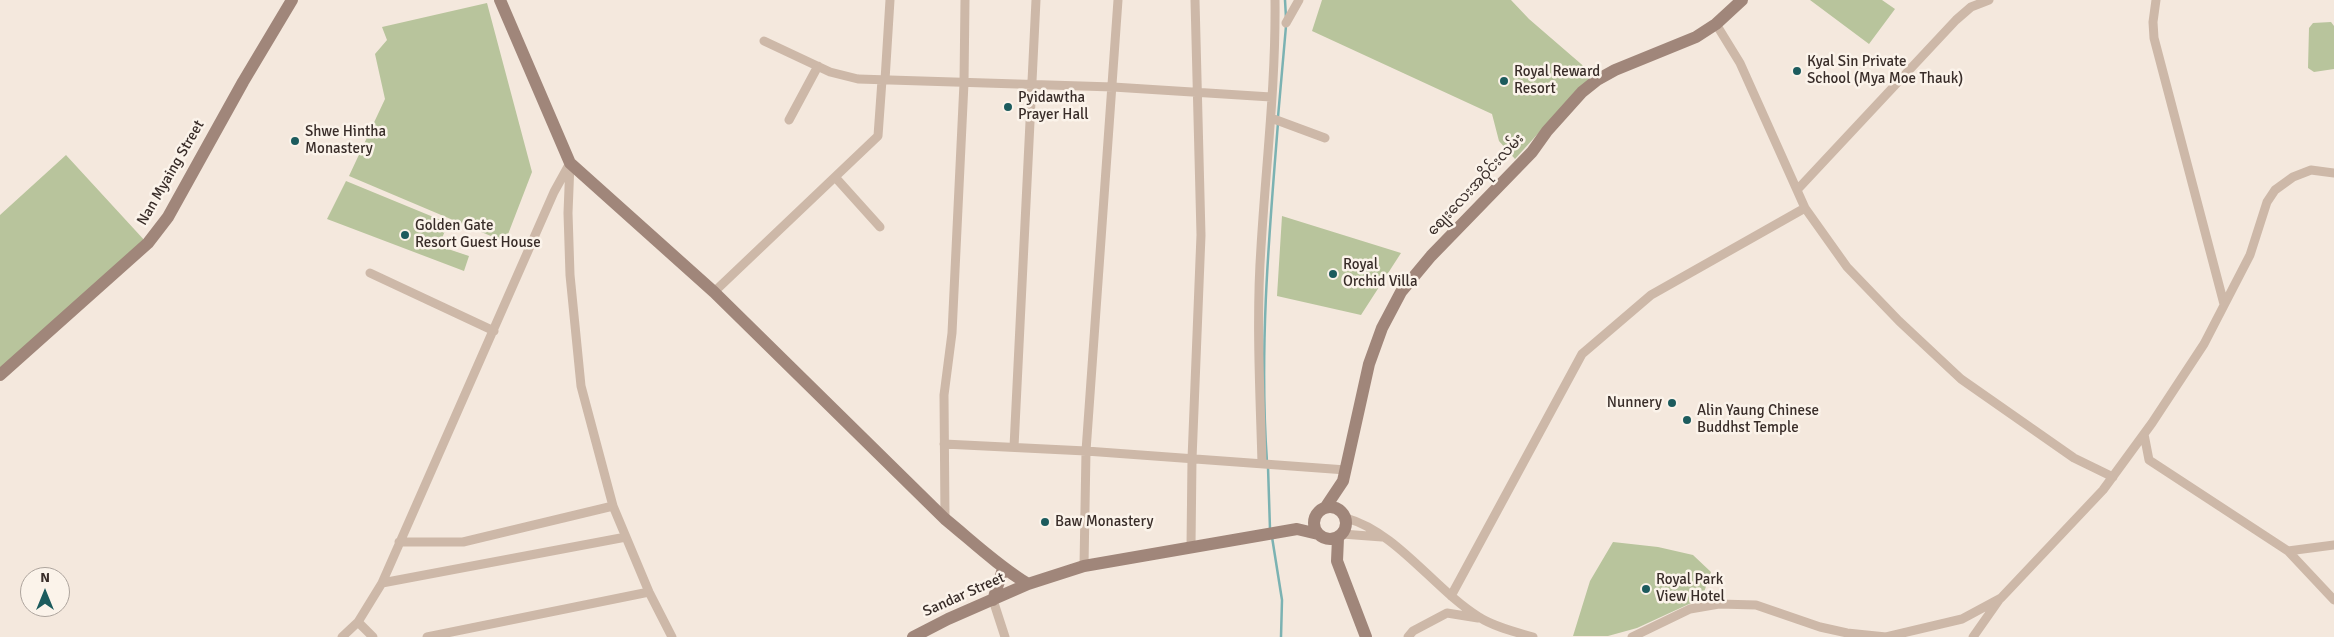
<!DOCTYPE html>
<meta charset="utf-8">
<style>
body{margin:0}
#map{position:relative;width:2334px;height:637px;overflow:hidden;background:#f4e8dd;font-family:Signika,sans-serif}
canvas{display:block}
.north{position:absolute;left:20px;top:567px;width:50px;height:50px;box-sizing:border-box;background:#fbf3ea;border:1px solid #ada49d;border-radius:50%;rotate:0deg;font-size:14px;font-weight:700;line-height:20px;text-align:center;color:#392d29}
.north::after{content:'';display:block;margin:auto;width:18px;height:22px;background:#1c5b5d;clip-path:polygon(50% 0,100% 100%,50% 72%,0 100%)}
</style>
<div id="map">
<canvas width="2334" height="637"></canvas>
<div class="north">N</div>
</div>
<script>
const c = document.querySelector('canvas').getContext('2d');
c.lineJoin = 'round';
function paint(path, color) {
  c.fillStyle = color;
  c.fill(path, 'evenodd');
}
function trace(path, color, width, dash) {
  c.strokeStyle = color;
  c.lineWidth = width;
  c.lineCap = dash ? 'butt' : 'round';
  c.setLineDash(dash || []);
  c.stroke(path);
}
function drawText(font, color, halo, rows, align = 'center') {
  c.font = font + ' Signika,"Noto Sans Myanmar",sans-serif';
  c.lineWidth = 5;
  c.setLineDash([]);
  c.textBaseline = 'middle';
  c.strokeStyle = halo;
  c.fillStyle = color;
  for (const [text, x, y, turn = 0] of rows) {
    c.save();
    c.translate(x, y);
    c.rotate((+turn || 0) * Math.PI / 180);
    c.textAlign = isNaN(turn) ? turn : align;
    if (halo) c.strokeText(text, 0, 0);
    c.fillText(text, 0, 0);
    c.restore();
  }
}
paint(new Path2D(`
 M1322,0H1511L1529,19L1595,76L1581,86L1515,159L1499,141L1492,114L1312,31Z
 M1810,0H1882L1895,9L1869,44Z
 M487,3L532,172L505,242L349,176L385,99L375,54L387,40L382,27Z
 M2331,22L2334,26V69L2314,72L2308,68L2309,28L2313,23Z
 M66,155L146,242L0,371V215Z
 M346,181L448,223L439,246L469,256L464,271L327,219Z
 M1282,216L1401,253L1361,315L1277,296Z
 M1613,542L1658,547L1693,555L1711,572L1702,598L1637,628L1608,636H1573L1590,581Z`), '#b8c49c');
trace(new Path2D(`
 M1285,0L1286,18
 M1278,117L1286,26
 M1267,462C1259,349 1269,235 1278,123
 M1268,467L1270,529
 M1272,537L1282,600L1281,637`), '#7bb2b2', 2.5);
trace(new Path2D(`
 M2156,0L2153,22L2154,38L2224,304
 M1286,23L1299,0
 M1716,24L1740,63L1805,208L1847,267L1899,321L1961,379L2074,458L2113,477
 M764,41L830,72L858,79L1113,87L1271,97
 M885,80L890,0
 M1271,118L1325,138
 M789,120L818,66
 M570,163L568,213L570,275L581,386L613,506L649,592L672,637
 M835,177L880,227
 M1797,190L1956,20L1971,7L1989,0
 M370,273L494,331
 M714,292L878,136L882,80
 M2144,434L2149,460L2288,551L2334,600
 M944,444L1086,451L1346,470
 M1014,447L1036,0
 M1262,463C1260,391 1256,319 1261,247C1266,164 1276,82 1275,0
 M1346,518C1397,532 1434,589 1479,617C1494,627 1516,632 1533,637
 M945,519L944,395L952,333L964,83L965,0
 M1342,534L1382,537
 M399,542H463L613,506
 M1191,546L1192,459L1201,235L1195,0
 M2288,551L2334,545
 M1084,566L1086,451L1118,0
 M382,583L626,537
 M1451,596L1582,354L1651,295L1805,208
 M993,600L1005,637
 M358,622L373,637
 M342,637L358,622L382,583L554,192L570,163
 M427,637L649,592
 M1408,637L1413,631L1447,613L1478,618
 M1632,637L1690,609L1719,604L1756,605L1820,627L1847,633L1886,637L1962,619L2001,598L2103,490L2152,423L2204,344L2250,255L2267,202L2275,190L2293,177L2311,170L2334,173
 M1973,637L1999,600`), '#cdb8a8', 9);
trace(new Path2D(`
 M500,0L570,163L714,292L945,519C972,541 998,566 1028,584
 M0,375L148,243L168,217L243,82L292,0
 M1314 523a16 16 0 1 1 32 0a16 16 0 1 1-32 0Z
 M1325,508L1343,481L1369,364L1382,328L1401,292L1431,256L1532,152L1547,131L1582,92L1597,80L1615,70L1696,37L1716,24L1742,0
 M1338,538L1337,561L1366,637
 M993,600L1003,569
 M913,637L948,619L1028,584L1084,566L1297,529L1318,534`), '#a0867a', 12);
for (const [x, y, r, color] of [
 [1797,71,5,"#1c5b5d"],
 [1504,81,5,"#1c5b5d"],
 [1008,107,5,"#1c5b5d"],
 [295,141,5,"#1c5b5d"],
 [405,235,5,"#1c5b5d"],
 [1333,274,5,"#1c5b5d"],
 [1672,403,5,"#1c5b5d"],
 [1687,420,5,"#1c5b5d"],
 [1045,522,5,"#1c5b5d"],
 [1646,589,5,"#1c5b5d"]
]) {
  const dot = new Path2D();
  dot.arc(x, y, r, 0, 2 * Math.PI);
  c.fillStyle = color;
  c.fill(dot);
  trace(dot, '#fbf3ea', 2);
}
drawText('15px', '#392d29', '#fbf3ea', [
 ["Kyal Sin Private",1807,62],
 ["School (Mya Moe Thauk)",1807,79],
 ["Royal Reward",1514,72],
 ["Resort",1514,89],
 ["Pyidawtha",1018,98],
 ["Prayer Hall",1018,115],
 ["Shwe Hintha",305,132],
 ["Monastery",305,149],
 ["Golden Gate",415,226],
 ["Resort Guest House",415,243],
 ["Royal",1343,265],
 ["Orchid Villa",1343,282],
 ["Nunnery",1662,403,"right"],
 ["Alin Yaung Chinese",1697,411],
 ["Buddhst Temple",1697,428],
 ["Baw Monastery",1055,522],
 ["Royal Park",1656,580],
 ["View Hotel",1656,597]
], 'left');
drawText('15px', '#392d29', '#fbf3ea', [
 ["Nan Myaing Street",171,173,-60],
 ["စျေးလေးအဝိုင်းလမ်း",1476,185,-47],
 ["Sandar Street",964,595,-24]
]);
</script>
